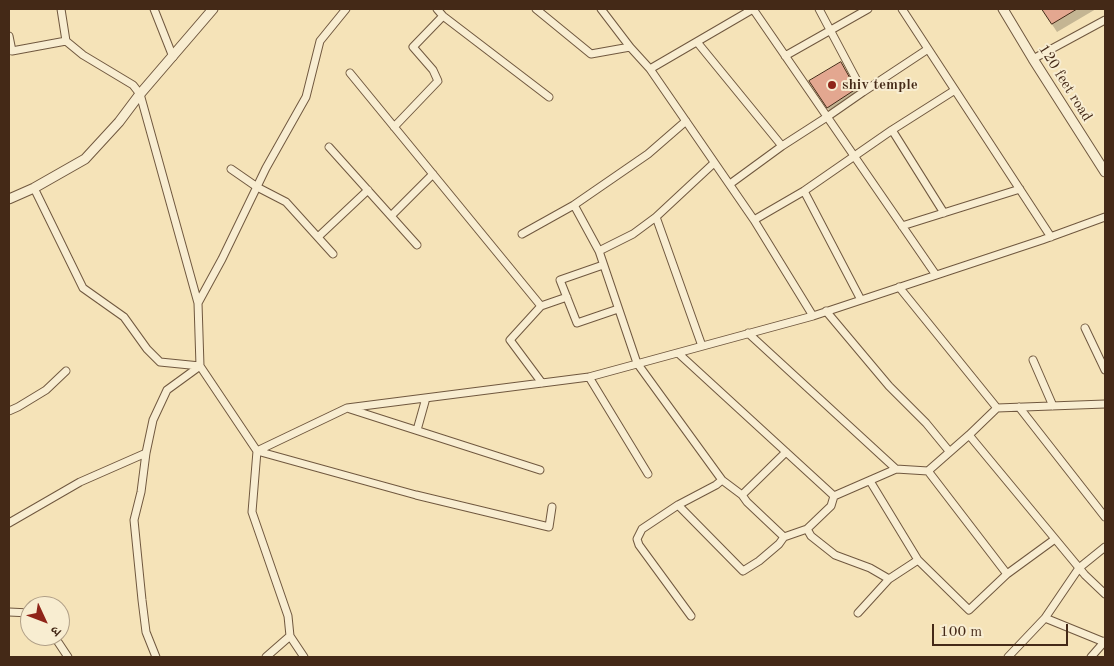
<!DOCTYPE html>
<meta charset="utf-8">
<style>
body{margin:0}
#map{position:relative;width:1114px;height:666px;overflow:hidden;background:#f5e3b8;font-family:"Old Standard TT","Noto Serif Devanagari",serif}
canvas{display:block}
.frame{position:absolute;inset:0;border:10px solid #442917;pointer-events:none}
.north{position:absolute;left:20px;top:596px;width:50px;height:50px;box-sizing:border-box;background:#f8edd1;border:1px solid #b09f87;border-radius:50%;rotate:133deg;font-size:14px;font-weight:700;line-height:20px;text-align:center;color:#442917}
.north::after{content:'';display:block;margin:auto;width:18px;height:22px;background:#8f2418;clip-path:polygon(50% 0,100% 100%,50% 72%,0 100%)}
.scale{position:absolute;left:932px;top:624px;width:136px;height:22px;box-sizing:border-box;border:2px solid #442917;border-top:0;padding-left:6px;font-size:15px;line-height:18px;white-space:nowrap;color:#442917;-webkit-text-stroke:4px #f8edd1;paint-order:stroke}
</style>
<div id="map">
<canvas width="1114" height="666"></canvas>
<div class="frame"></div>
<div class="north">उ</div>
<div class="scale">100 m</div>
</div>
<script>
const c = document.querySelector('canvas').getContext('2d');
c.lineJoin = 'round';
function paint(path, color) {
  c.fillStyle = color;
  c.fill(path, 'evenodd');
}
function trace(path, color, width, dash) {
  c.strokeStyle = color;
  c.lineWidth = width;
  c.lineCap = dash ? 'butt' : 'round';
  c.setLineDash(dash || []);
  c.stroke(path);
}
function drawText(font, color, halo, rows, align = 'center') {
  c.font = font + ' "Old Standard TT",serif';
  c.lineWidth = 4;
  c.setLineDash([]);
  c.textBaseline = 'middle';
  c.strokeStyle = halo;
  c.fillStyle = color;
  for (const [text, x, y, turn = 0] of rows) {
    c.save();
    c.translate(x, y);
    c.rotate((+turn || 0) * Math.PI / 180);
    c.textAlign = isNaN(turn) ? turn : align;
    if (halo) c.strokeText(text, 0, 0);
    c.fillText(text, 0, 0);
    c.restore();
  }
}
paint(new Path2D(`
 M1042,9H1096L1057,32Z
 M845,72L859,98L833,116L815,90Z`), '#0003');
const building = new Path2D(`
 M1042,9H1077L1052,24Z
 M841,62L856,89L827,108L809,81Z`);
paint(building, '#e3a790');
trace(building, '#442917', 1);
const minor = new Path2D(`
 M61,9L66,41L83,55L133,85L140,94L198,303L222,259L266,168L306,97L320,41L346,9
 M154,9L173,57
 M437,9L443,16L549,97
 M536,9L591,54L630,47L650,69
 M601,9L630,47
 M819,9L863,92
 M902,9L1051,237
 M9,36L12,51L66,41
 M697,42L782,146
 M785,56L868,9
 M1033,59L1105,20
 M350,73L541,306L510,340L542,383
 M394,127L438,81L433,70L413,47L443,16
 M892,130L944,213
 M329,147L417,245
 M231,169L257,187L286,202L333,254
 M730,184L782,146L827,117L863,92L928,49
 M34,188L83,288L124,317L147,349L160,362L200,366L167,390L153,420L146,453L141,492L134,520L142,600L146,632L156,657
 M804,191L861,300
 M574,205L648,154L686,121
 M391,216L433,174
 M656,217L633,234L599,251L637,363L722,480L742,495L747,502L784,537
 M754,220L804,191L892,130L955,90
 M902,226L1020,189
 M522,234L574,205L599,251
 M318,237L368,190
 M603,265L560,280L577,323L618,309
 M899,287L997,408L1105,404
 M198,303L200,366L257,451L347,408L589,377L813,316L1042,240L1105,217
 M541,306L567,297
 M826,311L889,386L926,423L949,451
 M813,316L754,220L650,69L753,9L936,275
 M1085,328L1105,370
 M748,333L896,469L928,471L969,435L997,408
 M702,346L656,217L714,163
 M678,353L834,496L896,469
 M1033,360L1053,406
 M589,377L648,474
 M1019,407L1105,517
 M350,409L540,470
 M9,411L18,407L46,390L66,371
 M417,430L426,398
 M969,435L1085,575L1105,594
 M928,471L1007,574
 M742,495L786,452
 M678,505L743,571L759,561L779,544L784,537L807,529L831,506L834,496
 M9,523L80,482L146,453
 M807,529L811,536L835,555L870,568L889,579
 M918,560L969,610L1007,574L1055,539
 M9,612L30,613
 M858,613L889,579L918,560L870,481
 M691,616L639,545L637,539L642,529L678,505L716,485L722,480
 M1045,618L1079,568L1105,547
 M54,636L68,657
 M266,657L290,636
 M304,657L290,636L288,616L252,512L257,451L416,495L549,527L552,507
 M1008,657L1045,618L1104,642
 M1091,657L1105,641`);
const tertiary = new Path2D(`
 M1003,9L1033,59L1105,172
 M9,199L34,188L85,159L119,122L140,94L213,9`);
trace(minor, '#70583f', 9);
trace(tertiary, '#70583f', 11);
trace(minor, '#f8edd1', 7);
trace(tertiary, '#f8edd1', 9);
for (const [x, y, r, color] of [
 [832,85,5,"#8f2418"]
]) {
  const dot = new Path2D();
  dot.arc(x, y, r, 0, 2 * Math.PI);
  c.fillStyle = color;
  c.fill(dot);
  trace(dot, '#f8edd1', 2);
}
drawText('15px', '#442917', '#f8edd1', [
 ["120 feet road",1065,83,58]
]);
drawText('bold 15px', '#442917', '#f8edd1', [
 ["shiv temple",842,85]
], 'left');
</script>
